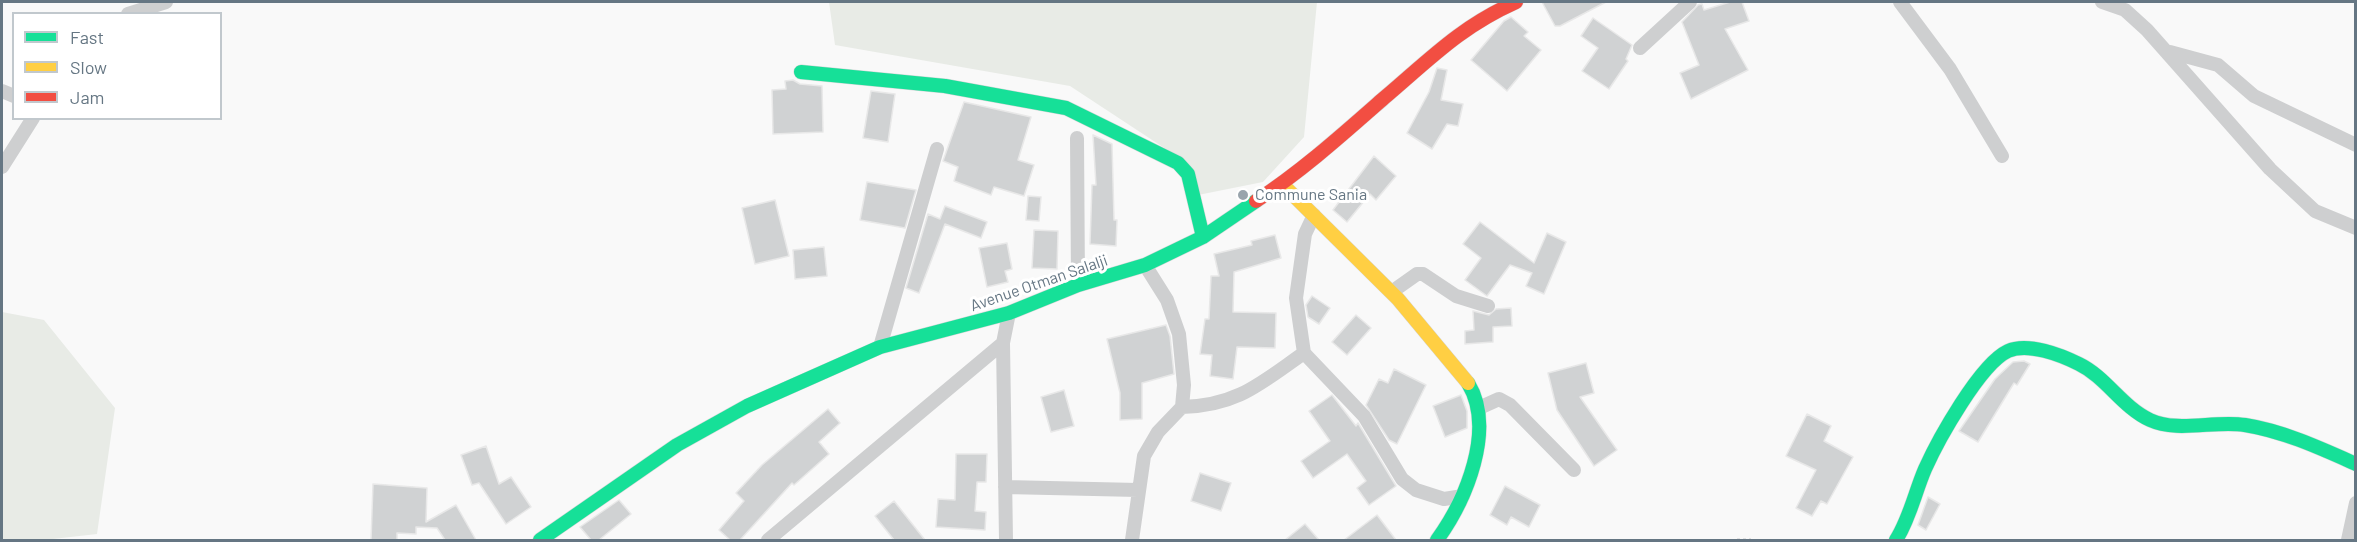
<!DOCTYPE html>
<style>
body{margin:0}
#map{position:relative;width:2357px;height:542px;overflow:hidden;background:#f9f9f9;font-family:Barlow,sans-serif}
canvas{display:block}
.frame{position:absolute;inset:0;border:3px solid #657683;pointer-events:none}
.legend{position:absolute;left:12px;top:12px;width:210px;height:108px;box-sizing:border-box;background:#fff;border:2px solid #c1c8cd;margin:0;padding:8px 10px;list-style:none;font-size:18px;color:#657683}
.legend li{display:flex;align-items:center;gap:12px;height:30px}
.legend b{width:30px;border:2px solid #c1c8cd}
</style>
<div id="map">
<canvas width="2357" height="542"></canvas>
<div class="frame"></div>
<ul class="legend">
<li><b style="height:8px;background:#16e098"></b>Fast</li>
<li><b style="height:8px;background:#ffcf43"></b>Slow</li>
<li><b style="height:8px;background:#f24e42"></b>Jam</li>
</ul>
</div>
<script>
const c = document.querySelector('canvas').getContext('2d');
c.lineJoin = 'round';
function paint(path, color) {
  c.fillStyle = color;
  c.fill(path, 'evenodd');
}
function trace(path, color, width, dash) {
  c.strokeStyle = color;
  c.lineWidth = width;
  c.lineCap = dash ? 'butt' : 'round';
  c.setLineDash(dash || []);
  c.stroke(path);
}
function drawText(font, color, halo, rows, align = 'center') {
  c.font = font + ' Barlow,sans-serif';
  c.lineWidth = 6;
  c.setLineDash([]);
  c.textBaseline = 'middle';
  c.strokeStyle = halo;
  c.fillStyle = color;
  for (const [text, x, y, turn = 0] of rows) {
    c.save();
    c.translate(x, y);
    c.rotate((+turn || 0) * Math.PI / 180);
    c.textAlign = isNaN(turn) ? turn : align;
    if (halo) c.strokeText(text, 0, 0);
    c.fillText(text, 0, 0);
    c.restore();
  }
}
paint(new Path2D(`
 M829,2H1317L1304,137L1263,182L1198,195L1175,155L1070,86L835,45Z
 M2,312L44,320L115,408L97,534L44,540H2Z`), '#e8ebe6');
const building = new Path2D(`
 M1542,2H1606L1560,26H1555Z
 M1730,2H1742L1749,21L1725,29L1748,70L1691,99L1680,73L1699,65L1682,22L1698,5L1702,4L1704,10Z
 M1511,17L1528,32L1524,36L1541,50L1507,91L1471,60L1504,21Z
 M1593,18L1632,45L1626,59L1628,61L1609,89L1582,71L1598,48L1581,36Z
 M1437,68L1447,70L1441,100L1463,104L1458,126L1447,124L1432,149L1407,133L1429,92Z
 M793,80L800,84L822,86L823,132L773,134L772,90L786,89L785,81Z
 M871,91L895,94L888,142L863,138Z
 M964,102L1031,117L1018,160L1034,165L1024,196L994,187L991,195L954,181L958,167L943,161Z
 M1093,135L1112,144L1114,220H1117L1116,246L1090,244L1092,185H1096Z
 M1374,156L1396,176L1376,200L1370,194L1347,222L1333,210Z
 M867,182L916,190L905,228L860,220Z
 M1028,196L1041,197L1039,221L1026,220Z
 M775,200L789,256L755,264L742,208Z
 M945,206L987,222L981,238L945,224L919,293L906,288L928,214L940,219Z
 M1480,222L1534,263L1547,233L1566,242L1544,294L1526,286L1532,273L1510,265L1487,296L1465,280L1481,258L1463,244Z
 M1034,230L1058,231L1057,269L1032,268Z
 M1275,235L1281,258L1234,272L1233,312L1276,313L1275,348L1237,347L1233,379L1210,376L1212,355L1200,354L1205,319H1209L1211,276H1219L1214,254L1252,245L1251,241Z
 M1007,243L1012,269L1005,271L1008,282L987,287L979,248Z
 M824,247L827,276L795,279L793,250Z
 M1312,296L1330,308L1319,324L1308,317L1306,305Z
 M1511,308L1512,326L1493,327V342L1465,344V331L1474,330L1473,311L1489,315L1496,309Z
 M1356,315L1371,328L1347,355L1332,342Z
 M1166,325L1170,336L1174,374L1142,383V419L1120,420V393L1107,339Z
 M2024,361L2030,364L2017,385L2014,383L1978,442L1959,431L1995,379L2013,362Z
 M1586,363L1594,393L1580,397L1617,450L1594,466L1557,410L1548,373Z
 M1394,369L1426,385L1397,444L1389,440L1366,405L1379,379L1388,383Z
 M1064,390L1074,426L1051,432L1041,397Z
 M1332,395L1356,426L1358,423L1396,486L1369,505L1357,488L1366,481L1347,454L1313,478L1301,461L1330,441L1309,411Z
 M1461,395L1467,411V428L1445,437L1433,406Z
 M828,409L840,423L819,442L829,454L794,485L792,483L740,540H730L719,530L744,501L736,493L762,465Z
 M1807,414L1831,426L1824,441L1853,457L1827,504L1821,501L1812,516L1796,508L1816,470L1786,456Z
 M486,446L499,484L511,477L531,507L506,524L479,483L472,485L461,455Z
 M956,454H987L986,482H977L975,511L986,512L985,530L936,527L938,499L955,500Z
 M1200,473L1231,483L1221,511L1191,501Z
 M373,484L427,488L426,522L456,505L476,540H445L437,528L416,527V534L397,533V540H371Z
 M1505,486L1540,505L1529,527L1511,517L1507,525L1490,515Z
 M1928,497L1940,504L1926,530L1918,525Z
 M619,500L631,514L599,540H591L580,527Z
 M894,501L925,540H894L875,516Z
 M1377,515L1396,540H1344Z
 M1305,524L1319,540H1285Z`);
paint(building, '#d0d2d3');
trace(building, '#e8e8e8', 1.5);
const fast = new Path2D(`
 M801,72L945,86L1066,108L1178,163L1188,174L1203,237
 M540,540L677,445L747,406L880,347L1009,313L1078,285L1145,265L1203,237L1256,201
 M1437,540C1466,500 1496,429 1468,383
 M1896,540C1910,518 1915,492 1925,469C1938,440 1980,364 2008,351C2028,342 2061,355 2079,364C2106,377 2122,407 2150,420C2178,433 2215,420 2245,425C2283,431 2320,448 2356,464`);
const slow = new Path2D(`
 M1282,184L1398,299L1468,383`);
const jam = new Path2D(`
 M1256,201C1302,171 1343,134 1384,98C1430,59 1460,27 1516,2`);
trace(fast, '#d5d6d7', 15);
trace(slow, '#d5d6d7', 15);
trace(jam, '#d5d6d7', 15);
trace(new Path2D(`
 M1737,540H1751`), '#cbcccd', 3, [3, 3]);
trace(new Path2D(`
 M1900,2L1950,69L2002,156
 M2102,2L2125,10L2147,30L2270,169L2315,211L2356,228
 M128,14L166,2
 M1640,48L1690,2
 M2170,52L2218,65L2254,96L2356,145
 M2,91L14,96
 M1077,138L1078,285
 M2,167L33,118
 M1314,215L1305,234L1296,298L1304,353L1364,416L1402,479L1416,490L1444,499L1463,496
 M1393,291L1417,274H1423L1456,296L1488,306
 M880,347L937,149
 M1182,407C1237,406 1261,383 1304,353
 M1479,408L1499,399L1510,405L1574,470
 M1005,487L1138,490
 M768,540L1003,343
 M1006,540L1003,343L1009,313
 M1132,540L1144,456L1158,432L1182,407L1184,385L1179,334L1167,300L1145,265
 M2348,540L2356,503`), '#cecfd0', 14);
trace(fast, '#16e098', 14);
trace(slow, '#ffcf43', 14);
trace(jam, '#f24e42', 14);
for (const [x, y, r, color] of [
 [1243,195,6,"#99a4ac"]
]) {
  const dot = new Path2D();
  dot.arc(x, y, r, 0, 2 * Math.PI);
  c.fillStyle = color;
  c.fill(dot);
  trace(dot, '#fff', 2);
}
drawText('16px', '#657683', '#fff', [
 ["Commune Sania",1255,195]
], 'left');
drawText('16px', '#657683', '#fff', [
 ["Avenue Otman Salalji",1039,283,-19]
]);
</script>
